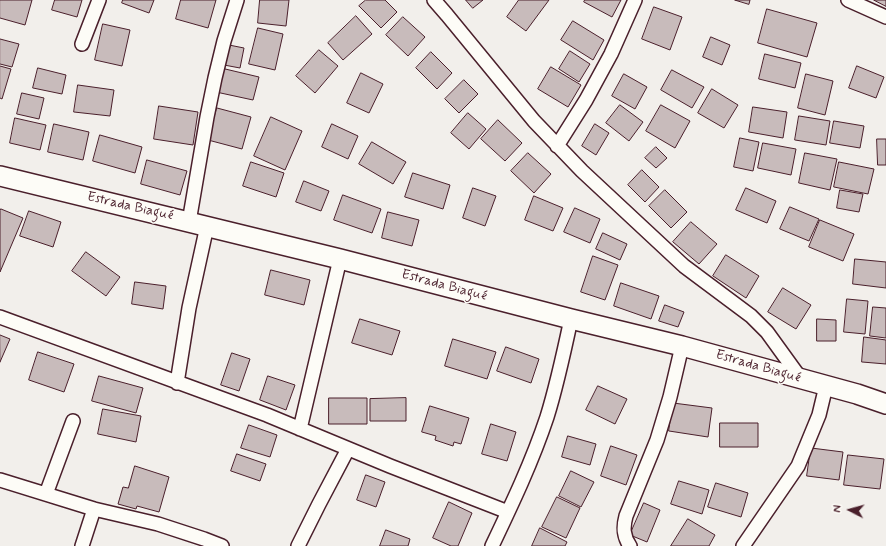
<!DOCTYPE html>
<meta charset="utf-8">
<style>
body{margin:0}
#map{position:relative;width:886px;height:546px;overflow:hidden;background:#f2efeb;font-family:Mynerve,sans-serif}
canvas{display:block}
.north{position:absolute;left:830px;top:490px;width:40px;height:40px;-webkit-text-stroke:3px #fdfcf7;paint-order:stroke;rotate:276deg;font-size:11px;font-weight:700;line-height:16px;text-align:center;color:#4a1f2b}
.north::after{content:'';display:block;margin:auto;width:14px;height:18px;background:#4a1f2b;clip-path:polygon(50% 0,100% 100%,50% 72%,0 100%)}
</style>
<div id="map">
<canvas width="886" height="546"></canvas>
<div class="north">N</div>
</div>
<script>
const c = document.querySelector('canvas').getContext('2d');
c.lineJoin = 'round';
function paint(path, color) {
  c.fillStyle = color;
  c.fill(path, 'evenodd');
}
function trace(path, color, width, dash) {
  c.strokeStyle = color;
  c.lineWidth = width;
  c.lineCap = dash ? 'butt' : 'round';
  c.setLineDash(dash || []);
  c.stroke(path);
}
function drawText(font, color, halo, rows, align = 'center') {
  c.font = font + ' Mynerve,sans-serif';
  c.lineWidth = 3;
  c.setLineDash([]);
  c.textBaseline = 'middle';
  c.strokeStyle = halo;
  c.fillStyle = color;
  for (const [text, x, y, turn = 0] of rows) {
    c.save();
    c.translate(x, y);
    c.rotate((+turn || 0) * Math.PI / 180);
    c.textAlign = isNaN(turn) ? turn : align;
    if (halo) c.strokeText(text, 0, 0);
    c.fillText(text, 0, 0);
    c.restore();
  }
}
const building = new Path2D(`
 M0,0H32L25,25L0,18Z
 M55,0H82L77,17L52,10Z
 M123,0H154L149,13L122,3Z
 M181,0H216L208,28L176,19Z
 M260,0H289L286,26L258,23Z
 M366,0H385L397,12L381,28L359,6Z
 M466,0H483L473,8Z
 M519,0H549L526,31L507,17Z
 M585,0H621L612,17L584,2Z
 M735,0H750L749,4Z
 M874,0H886V6Z
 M654,7L682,17L670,50L642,39Z
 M767,9L817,23L807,57L758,43Z
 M356,16L372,34L343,60L328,43Z
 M403,17L425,37L408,56L386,35Z
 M573,21L604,40L593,60L561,40Z
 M103,24L130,30L122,66L95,60Z
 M258,28L283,34L275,70L249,64Z
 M711,37L730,45L722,65L703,57Z
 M0,39L19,44L12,67L0,64Z
 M229,45L244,48L240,68L224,65Z
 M319,50L338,66L315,93L296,76Z
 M570,51L590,64L579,82L559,69Z
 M431,52L452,73L437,89L416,68Z
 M765,54L801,63L795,88L759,79Z
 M0,66L11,69L2,99L0,98Z
 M857,66L884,77L876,98L849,88Z
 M551,67L581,85L568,107L538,89Z
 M38,68L66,75L62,94L33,88Z
 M221,68L259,77L253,100L216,92Z
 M672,70L704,87L692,108L661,90Z
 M361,73L383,84L369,113L347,103Z
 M624,74L647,87L635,109L612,96Z
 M806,74L833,81L825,115L798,108Z
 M464,80L478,94L459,113L445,99Z
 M78,85L114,90L110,116L74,112Z
 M712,89L738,105L724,128L698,113Z
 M22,93L44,98L39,119L17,114Z
 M620,105L643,122L629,141L606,123Z
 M661,105L690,121L675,148L646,131Z
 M159,106L198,112L193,145L154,139Z
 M753,107L787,112L783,138L749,132Z
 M217,108L251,117L242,149L208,140Z
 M468,113L486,129L469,149L451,133Z
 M799,116L830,121L826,145L795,140Z
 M271,117L302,131L285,170L254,156Z
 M15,118L46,125L40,150L10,143Z
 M498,120L522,143L505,161L481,139Z
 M834,121L864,126L860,148L830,143Z
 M54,124L89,132L83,160L48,152Z
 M332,124L358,136L348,159L322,147Z
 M595,124L609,133L596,155L582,146Z
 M100,135L142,147L135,173L93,161Z
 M740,138L759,142L753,171L734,167Z
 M877,139H886V165H878Z
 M372,142L406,162L393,184L359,164Z
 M763,143L796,149L791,175L758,168Z
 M656,147L667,158L656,168L645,158Z
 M528,153L551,174L534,193L511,171Z
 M805,153L837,159L830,190L799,183Z
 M147,160L187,171L180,195L141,184Z
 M251,162L284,173L276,197L243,186Z
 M839,162L874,169L868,194L834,187Z
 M642,170L659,187L645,202L628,185Z
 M413,173L450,185L443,209L405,197Z
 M304,181L329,191L321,211L296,202Z
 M473,188L496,196L485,226L463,218Z
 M746,188L776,201L767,223L736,210Z
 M665,190L687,212L671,228L649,206Z
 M840,190L863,194L859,212L837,208Z
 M343,195L381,209L372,233L334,220Z
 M534,196L563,208L553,231L525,220Z
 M790,207L819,219L809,241L780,229Z
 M575,208L600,219L590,243L564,232Z
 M1,209L23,218L0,272V211Z
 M29,211L61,222L53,247L20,236Z
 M388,212L419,220L412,246L382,238Z
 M820,220L854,234L843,261L809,247Z
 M691,222L717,244L699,264L673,242Z
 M603,233L627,244L620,260L596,249Z
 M86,252L120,277L106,296L72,271Z
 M726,255L759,276L746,298L713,276Z
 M593,256L618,265L605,300L581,292Z
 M855,259L886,262V288L853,284Z
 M271,270L310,280L304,305L265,295Z
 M135,282L166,286L163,309L132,304Z
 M621,283L659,296L651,319L614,306Z
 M783,288L811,305L796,329L768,312Z
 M847,299L868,301L865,334L844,332Z
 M665,305L684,312L678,327L659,321Z
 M873,307L886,308V338L870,336Z
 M360,319L400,331L392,355L352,343Z
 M817,319L836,320V341H817Z
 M0,335L10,339L0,362Z
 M864,337L886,340V364L862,362Z
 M453,339L496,352L487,379L445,366Z
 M506,347L539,359L531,383L497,371Z
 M38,352L74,364L64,392L29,380Z
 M232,353L250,359L239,391L221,385Z
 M99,376L143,388L136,413L92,401Z
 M268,376L295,385L286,410L260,400Z
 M598,386L627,399L615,424L586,410Z
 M329,398H367V424H329Z
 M406,398V421H370V399Z
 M673,403L712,408L708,437L669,431Z
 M430,406L469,418L461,444L454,442L453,446L435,440L436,436L422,432Z
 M103,409L141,416L136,442L98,434Z
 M720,423H758V447H720Z
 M491,424L516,432L507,461L482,454Z
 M249,425L277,435L270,457L241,448Z
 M568,436L596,444L590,465L562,457Z
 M611,446L637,455L626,485L601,476Z
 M811,448L843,452L839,480L807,476Z
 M237,454L266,464L260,481L231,471Z
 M848,455L884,459L880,489L844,485Z
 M135,466L169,477L159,512L137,506L136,509L118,504L123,487L128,488Z
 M571,471L594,482L581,507L559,496Z
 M366,475L385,482L376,507L357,500Z
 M679,481L709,490L702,514L671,504Z
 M716,483L748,493L741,517L708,507Z
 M557,497L580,508L566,538L542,527Z
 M449,502L472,513L458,546H451L433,538Z
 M644,503L660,510L647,542L630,535Z
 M688,519L715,535L709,546H671Z
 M540,528L567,542L565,546H532Z
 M386,530L410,539L408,546H380Z`);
paint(building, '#c8bbbb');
trace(building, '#4a1f2b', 1);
const street = new Path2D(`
 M434,0L447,15L534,121L582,171L684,266L751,316L767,332L801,379
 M848,0L886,17
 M82,44L99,0
 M557,146L586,100L611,54L635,0
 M189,222L207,117L215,78L224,41L237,0
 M0,317L267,415L390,466L508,512
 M177,383L189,308L207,226
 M300,429L340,259
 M0,480L94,509L158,524L204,539L222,546
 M46,494L73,421
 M82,546L94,509
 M298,546L319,504L348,449
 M492,546C512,504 532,462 547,417C557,385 564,352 571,319
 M630,546C623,536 623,527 626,516L657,440L670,397L682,346
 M743,546L798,466L819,415L826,386`);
const secondary = new Path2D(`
 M0,176L340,259L571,319L682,346L857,394L886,404`);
trace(street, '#4a1f2b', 16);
trace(secondary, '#4a1f2b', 22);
trace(street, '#fdfcf7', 13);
trace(secondary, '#fdfcf7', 19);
drawText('14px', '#4a1f2b', '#fdfcf7', [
 ["Estrada Biagué",130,207,13],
 ["Estrada Biagué",444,286,15],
 ["Estrada Biagué",758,367,16]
]);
</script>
